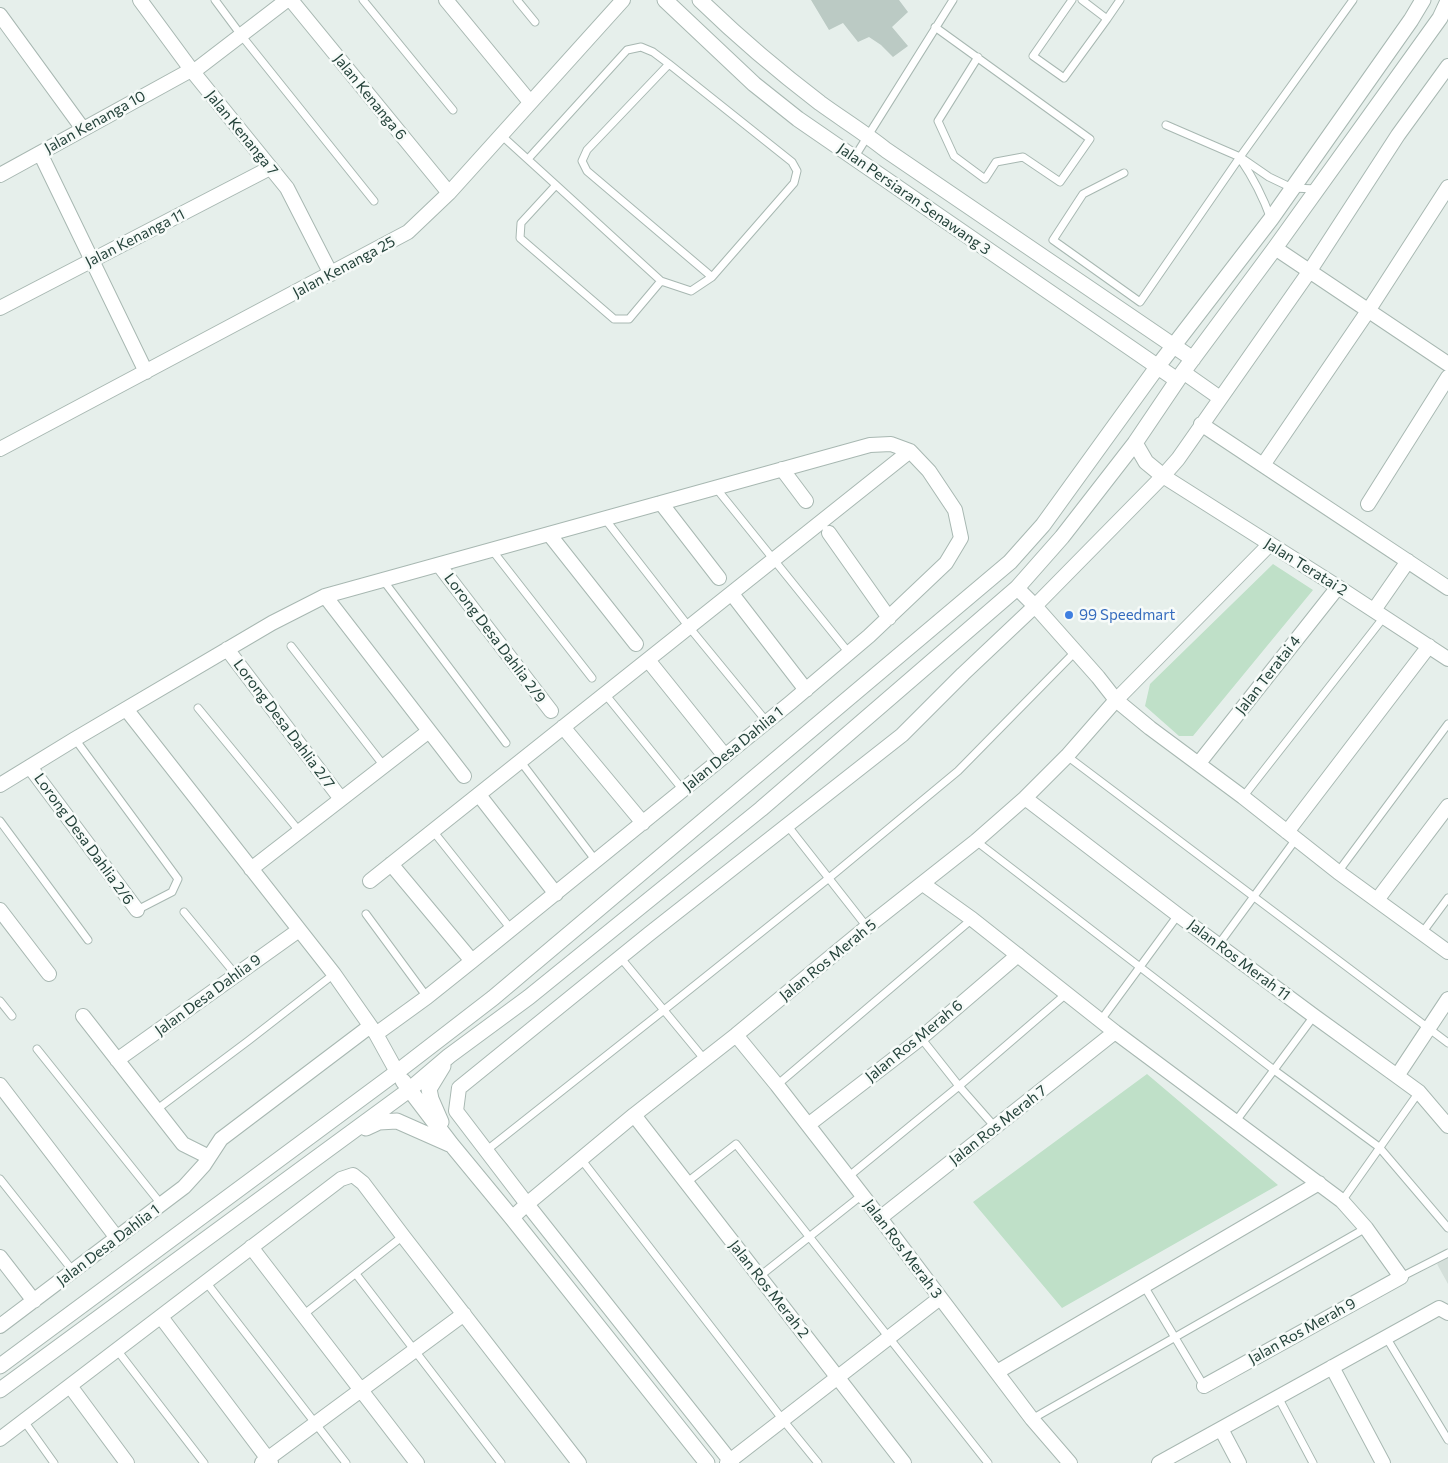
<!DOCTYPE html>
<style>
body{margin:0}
canvas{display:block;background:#e6efeb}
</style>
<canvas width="1448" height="1463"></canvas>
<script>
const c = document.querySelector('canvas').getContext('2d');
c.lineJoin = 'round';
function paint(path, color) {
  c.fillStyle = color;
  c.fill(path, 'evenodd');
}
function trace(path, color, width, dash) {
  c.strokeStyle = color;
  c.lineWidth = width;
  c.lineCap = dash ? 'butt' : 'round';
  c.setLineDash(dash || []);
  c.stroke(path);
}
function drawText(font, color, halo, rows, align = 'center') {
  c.font = font + ' Commissioner,sans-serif';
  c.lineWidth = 5;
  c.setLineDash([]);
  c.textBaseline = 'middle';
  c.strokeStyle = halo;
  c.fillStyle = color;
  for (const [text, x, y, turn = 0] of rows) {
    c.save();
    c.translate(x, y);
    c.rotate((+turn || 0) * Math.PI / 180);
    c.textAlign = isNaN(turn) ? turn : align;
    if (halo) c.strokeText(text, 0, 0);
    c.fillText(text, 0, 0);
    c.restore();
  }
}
paint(new Path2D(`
 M1448,1257V1284L1437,1264Z`), '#d4dfda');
paint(new Path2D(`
 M1273,564L1313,590L1193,736H1179L1145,706L1150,684Z
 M1147,1074L1278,1185L1062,1308L973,1202Z`), '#bfe0c8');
paint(new Path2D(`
 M811,0H899L908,12L892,27L908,46L893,57L881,45L869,37L858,42L843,23L829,30Z`), '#bbcac4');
const service = new Path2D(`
 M215,0L241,35L374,201
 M363,0L453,110
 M517,0L535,22
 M1072,0L1033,56L1064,78L1107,19L1120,0
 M1082,0L1107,19
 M935,27L1090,139L1060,182L1023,157L996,162L985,179L954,156L938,121L978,57
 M669,64L587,150L582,161L587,171L712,277
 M1166,125L1240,157L1269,177L1292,188L1317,189
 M501,135L556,185L521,223L520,238L614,319H629L661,281
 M854,158L953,0
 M528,159L627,50L641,47L653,52L669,64L792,162L797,171L794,183L712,277L691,291L661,281L556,185
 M1241,160C1254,179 1263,197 1271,219
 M1124,173L1083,194L1053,240L1140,302L1240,157L1353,0
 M716,488L849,653
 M605,519L689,627L767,722
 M492,550L592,678
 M383,580L506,743
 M291,646L384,766
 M605,694L683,790
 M198,708L300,832
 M75,739L178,879L172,892L137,910
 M1067,756L1448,1043
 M521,762L596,861
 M1243,797L1384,617
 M0,821L88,940
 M787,825L867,927
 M433,831L511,929
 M976,841L1274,1070L1379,1147L1448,1228
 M1338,872L1448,724
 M184,912L236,975
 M366,914L427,997
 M1422,933L1448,898
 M1219,944L1296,839
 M620,957L705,1060
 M0,1001L12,1016
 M1101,1020L1178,915
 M921,1038L959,1086L995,1127
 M37,1049L161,1204
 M777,1085L972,919
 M156,1110L248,1041L334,974
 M1236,1121L1314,1016
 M487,1150L664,1010L829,878L958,771L1075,652
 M581,1159L783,1420L818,1463
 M848,1177L959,1086L1066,994
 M0,1179L73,1271
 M686,1183L736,1144L988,1463
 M1342,1201L1419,1092
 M356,1274L501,1463
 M760,1276L862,1195
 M1401,1277L1448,1253
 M206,1282L346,1463
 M1144,1286L1204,1386
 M303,1315L403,1236
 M1386,1337L1448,1440
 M117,1350L204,1463
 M1278,1397L1313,1463
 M1032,1419L1366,1228
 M24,1421L54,1463`);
const minor = new Path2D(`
 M140,0L193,72L287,188L331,274
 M291,0L449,193
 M446,0L530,102
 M0,15L83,129
 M193,72L287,0
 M40,153L146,372
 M0,175L191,70
 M1275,248L1448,364
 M0,308L270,168
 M1183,372L1220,398
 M1201,424L1448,588
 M0,449L408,232L449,193L623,0
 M1263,465L1368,311L1448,187
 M782,469L806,501
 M1163,476L1338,587L1448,659
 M661,503L719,578
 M1368,504L1448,377
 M829,533L889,618
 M549,534L636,644
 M439,565L551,711
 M1017,588L1035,606L1098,677L1116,700L1150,728L1243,797L1338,872L1448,952
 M732,594L806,690
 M325,596L464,776
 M1374,610L1408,561
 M227,649L341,799
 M648,660L725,756
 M126,709L334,974L376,1034L397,1072
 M563,727L643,823
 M1199,763L1338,587
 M30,767L137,910
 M0,785L75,739L272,623L325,596L870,445L891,444L910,451L929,471L955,510L961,538L946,563L869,636L790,703L472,961L427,997L376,1034
 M479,795L556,894
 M1025,798L1178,915L1314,1016L1397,1076L1419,1092L1448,1126
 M1287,832L1429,646
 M391,864L472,961
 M251,869L429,731
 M370,881L910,451
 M923,884L972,919L1115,1032L1342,1201L1366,1228L1401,1277L1204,1386
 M1377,900L1448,806
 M0,910L49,974
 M83,1016L183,1144L209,1157
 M736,1035L777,1085L880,1218L1032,1419L1070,1463
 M117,1060L299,930
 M1397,1076L1448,999
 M0,1085L117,1238
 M634,1115L904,1463
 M808,1125L921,1038L1018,955
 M512,1218L527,1204L456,1111L459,1088L649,934L902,735L963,674L1035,606L1163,476L1178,459L1309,272L1398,135L1448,66
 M880,1218L1115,1032
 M251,1247L417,1463
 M0,1257L34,1301
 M161,1317L271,1463
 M0,1326L184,1187L204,1165L221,1139L369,1027
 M1332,1367L1383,1463
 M997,1372L1319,1183
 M70,1386L127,1463
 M1221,1429L1239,1463
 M0,1439L341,1179L353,1175L363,1183L403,1236L579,1463
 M262,1463L464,1314
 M727,1463L940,1298
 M732,1463L527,1204L634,1115L736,1035L867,927L976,841L1025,798L1067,756L1116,700L1270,544
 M1159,1463L1439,1308L1448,1313`);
const tertiary = new Path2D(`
 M665,0L754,84L798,119L1177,380
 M700,0C738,37 778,71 820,103C842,119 865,133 886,150L1193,359
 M1135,443L1146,462L1163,476
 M403,1081L451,1144L512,1218L707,1463
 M441,1122L431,1099L429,1089L443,1066
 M366,1128L379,1122L397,1121L449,1144
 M0,1366L397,1072L493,998L1010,562L1043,525L1158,366L1271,219L1411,20L1423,0
 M0,1390L409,1090L449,1056L529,997L761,809L1017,588L1062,537L1135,443L1183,372L1275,248L1440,18L1448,1`);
trace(service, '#a8b8b2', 9);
trace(minor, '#a8b8b2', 16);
trace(tertiary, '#a8b8b2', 17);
trace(service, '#fff', 7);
trace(minor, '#fff', 14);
trace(tertiary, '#fff', 15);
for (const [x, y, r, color] of [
 [1069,615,5,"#3f7fe0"]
]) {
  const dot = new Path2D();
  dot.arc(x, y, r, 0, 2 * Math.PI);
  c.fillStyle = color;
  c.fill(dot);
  trace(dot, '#f7fbf9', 2);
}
drawText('15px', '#24423a', '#f7fbf9', [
 ["Jalan Kenanga 6",370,97,51],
 ["Jalan Kenanga 10",95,122,-29],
 ["Jalan Kenanga 7",242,133,51],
 ["Jalan Persiaran Senawang 3",914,199,35],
 ["Jalan Kenanga 11",135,238,-27],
 ["Jalan Kenanga 25",344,267,-28],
 ["Jalan Teratai 2",1306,567,32],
 ["Lorong Desa Dahlia 2/9",495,638,53],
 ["Jalan Teratai 4",1268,675,-52],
 ["Lorong Desa Dahlia 2/7",284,724,53],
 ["Jalan Desa Dahlia 1",733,749,-39],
 ["Lorong Desa Dahlia 2/6",84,839,54],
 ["Jalan Ros Merah 5",828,960,-39],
 ["Jalan Ros Merah 11",1239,960,37],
 ["Jalan Desa Dahlia 9",208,995,-36],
 ["Jalan Ros Merah 6",914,1041,-39],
 ["Jalan Ros Merah 7",998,1125,-38],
 ["Jalan Desa Dahlia 1",108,1245,-37],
 ["Jalan Ros Merah 3",903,1249,53],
 ["Jalan Ros Merah 2",769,1289,52],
 ["Jalan Ros Merah 9",1302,1331,-29]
]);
drawText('15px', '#366cbe', '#f7fbf9', [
 ["99 Speedmart",1079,615]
], 'left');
</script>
